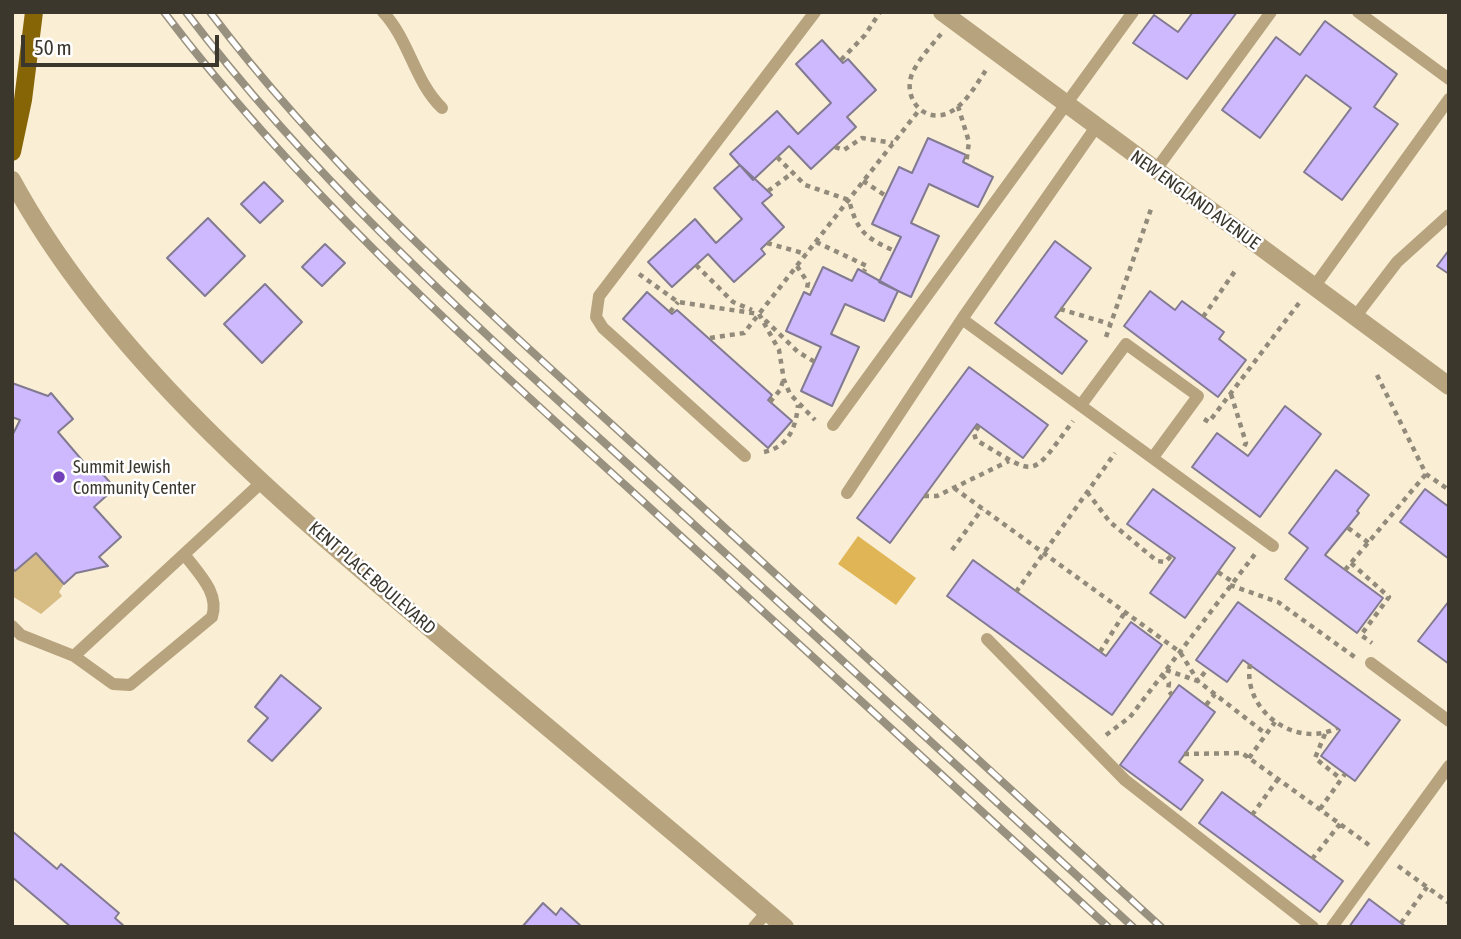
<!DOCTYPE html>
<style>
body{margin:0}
#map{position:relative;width:1461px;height:939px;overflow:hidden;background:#faeed5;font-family:"Asap Condensed",sans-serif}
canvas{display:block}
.frame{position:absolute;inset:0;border:14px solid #3b372d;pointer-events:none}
.scale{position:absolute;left:21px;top:35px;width:198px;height:32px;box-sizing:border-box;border:4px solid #3b372d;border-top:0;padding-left:9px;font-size:21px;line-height:24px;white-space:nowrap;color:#3b372d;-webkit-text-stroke:5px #fff;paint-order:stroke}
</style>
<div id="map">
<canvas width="1461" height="939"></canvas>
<div class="frame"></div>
<div class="scale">50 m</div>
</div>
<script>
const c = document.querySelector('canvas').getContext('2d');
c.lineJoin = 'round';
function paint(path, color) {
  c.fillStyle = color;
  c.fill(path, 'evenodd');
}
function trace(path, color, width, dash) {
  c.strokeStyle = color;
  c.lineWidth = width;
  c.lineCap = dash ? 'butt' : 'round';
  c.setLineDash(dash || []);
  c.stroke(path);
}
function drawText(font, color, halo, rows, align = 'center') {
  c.font = font + ' "Asap Condensed",sans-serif';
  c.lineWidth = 5;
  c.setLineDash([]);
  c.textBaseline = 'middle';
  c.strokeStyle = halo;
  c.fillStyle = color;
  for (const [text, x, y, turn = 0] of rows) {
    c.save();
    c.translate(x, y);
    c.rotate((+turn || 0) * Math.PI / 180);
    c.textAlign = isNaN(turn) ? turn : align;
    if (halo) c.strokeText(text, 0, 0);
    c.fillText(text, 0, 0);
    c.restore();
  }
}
paint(new Path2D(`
 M36,553L64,584L59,592L62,596L41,614L12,596V574Z`), '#d7bc84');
paint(new Path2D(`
 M858,536L916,578L896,605L838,564Z`), '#e0b555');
const building = new Path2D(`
 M1193,12H1237L1187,79L1133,43L1154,15L1178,32Z
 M1325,21L1397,74L1374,107L1398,124L1342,200L1304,172L1351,108L1306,75L1260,138L1222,110L1276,37L1300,55Z
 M822,40L843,63L848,59L876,90L847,117L856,127L811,169L789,146L753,180L730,154L777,111L798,134L831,103L796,64Z
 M928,138L966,155L963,162L993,177L978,207L929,184L911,223L939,236L911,297L879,282L901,237L872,224L899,167L912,173Z
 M740,165L772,195L762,203L784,227L761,249L765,254L734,282L708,254L672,287L648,262L695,219L716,243L742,219L714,188Z
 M264,182L283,201L260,223L241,204Z
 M208,218L245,256L205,296L167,258Z
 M1055,241L1091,268L1055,317L1087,341L1062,374L995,323Z
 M325,244L345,263L322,286L302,267Z
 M1449,250V274L1437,266Z
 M823,267L852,281L858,269L898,291L884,321L845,304L831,334L859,347L832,406L801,391L821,347L786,331L804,292L810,295Z
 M265,284L302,322L262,363L224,324Z
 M1150,291L1175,310L1182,301L1224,332L1219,339L1246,360L1218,397L1124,326Z
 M647,292L672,314L677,310L772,395L768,400L792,421L768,448L623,319Z
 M969,367L1048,425L1023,458L977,424L890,543L857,518Z
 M12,383L48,396L51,393L73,419L58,432L87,466L92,462L115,488L94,507L121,537L99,557L108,566L76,573L64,584L36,553L15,571L12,567V436L20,420L12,417Z
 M1285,406L1321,434L1260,517L1192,467L1217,433L1248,456Z
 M1336,470L1369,495L1357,511L1359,513L1325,555L1383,598L1357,633L1285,579L1308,548L1289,533Z
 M1153,489L1235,548L1185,618L1150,593L1175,558L1127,524Z
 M1425,489L1449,507V559L1400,522Z
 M973,560L1106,656L1131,622L1162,645L1112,715L947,596Z
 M1449,601V664L1418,641Z
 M1238,602L1400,720L1355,781L1321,756L1340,730L1243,660L1227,682L1196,660Z
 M281,675L321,708L272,761L248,741L268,718L255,707Z
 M1179,685L1215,712L1179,762L1203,780L1181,810L1120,765Z
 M1222,792L1343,881L1320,912L1199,823Z
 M12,831L57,869L61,864L119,913L115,918L125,927H71L12,877Z
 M1369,899L1401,923L1406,927H1349Z
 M543,903L556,915L561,908L582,927H522Z`);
paint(building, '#ceb8fe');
trace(building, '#817a91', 2);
trace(new Path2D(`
 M941,34C931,46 918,60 912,74C903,96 921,122 946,114C964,107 976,85 986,70
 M841,60L865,35L880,12
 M958,106L969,142L966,164
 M835,147L844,150L862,138L893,143
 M777,157L805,185L849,200C857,231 865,238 895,251
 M863,181L886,196
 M768,191L791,174
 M816,242L867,266L864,271
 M767,243L806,254
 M696,265L733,302L752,310
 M797,266L808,283L807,288L812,291
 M639,274L678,302L759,314L779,350L784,380L790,394L815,420
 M1060,309L1110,324
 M670,312L678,302
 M1203,317L1235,271
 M765,320L798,352L815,362
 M1106,337L1151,209
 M710,338L744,333L920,109
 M1377,375L1426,474L1449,490
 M1231,394L1246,443L1242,451
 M770,402L780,390L783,381
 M1204,419L1209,422L1299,303
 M979,426L974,433L976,440C1039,477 1029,480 1073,421
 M764,452C788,447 796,428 798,405
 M954,488L1180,652L1198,681L1266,734
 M1087,492L1110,522L1157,561L1165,562L1171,556
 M924,496H937L1009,461
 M1348,528L1369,543
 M952,550L982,509
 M1351,563L1389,597L1361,635L1372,643
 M1345,570L1426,474
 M1218,572L1233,582
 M1230,585L1278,602L1356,658
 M1016,592L1115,453
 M1100,652L1125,612
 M1250,664C1242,711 1296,749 1337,728
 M1166,670L1198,681L1208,668
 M1162,675L1169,683L1168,690L1172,695
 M1206,705L1215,694
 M1325,734L1315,758L1341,779
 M1106,735L1130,717L1255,554
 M1184,754L1242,753L1369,845
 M1249,758L1275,722
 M1320,809L1345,774
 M1252,815L1278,779
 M1312,859L1340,824
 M1398,866L1449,903
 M1401,923L1427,887`), '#928a7a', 4.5, [5, 5]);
trace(new Path2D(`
 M383,12C410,41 414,81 442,108
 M1358,12L1449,79
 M1155,171L1271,12
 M1314,287L1449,99
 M1355,317L1397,262L1449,215
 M962,319L1273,546
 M1081,405L1126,344L1198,396L1154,456
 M833,425L1133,12
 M745,456L603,328L596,317L599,296L815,12
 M847,493L962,319L1096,127
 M12,626L21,635L74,656L262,482
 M987,639L1125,780L1313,927
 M74,656L113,684L130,685L212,617C220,593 198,573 184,554
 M1371,663L1449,721
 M754,927L767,912
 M1332,927L1449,766`), '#b7a47f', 12);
trace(new Path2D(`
 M942,12L1449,386
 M12,180C108,357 280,502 432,630C549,729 668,827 785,927`), '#b7a47f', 18);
trace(new Path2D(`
 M12,152L23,100L34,12`), '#866507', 18);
const rail = new Path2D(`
 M164,12C298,189 462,337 625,485C786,632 947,780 1108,927
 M186,12C314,181 474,324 630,466C798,620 965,773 1133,927
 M210,12C334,176 491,314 642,452C815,610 988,768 1161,927`);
trace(rail, '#999180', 8);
trace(rail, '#fff', 5, [16]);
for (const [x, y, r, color] of [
 [59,477,7,"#7341b9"]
]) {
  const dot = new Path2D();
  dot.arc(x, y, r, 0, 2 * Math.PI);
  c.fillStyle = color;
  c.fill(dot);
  trace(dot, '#fff', 2.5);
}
drawText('18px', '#3b372d', '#fff', [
 ["NEW ENGLAND AVENUE",1195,200,36],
 ["KENT PLACE BOULEVARD",372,578,41]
]);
drawText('18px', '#3b372d', '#fff', [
 ["Summit Jewish",73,467],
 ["Community Center",73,488]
], 'left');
</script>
